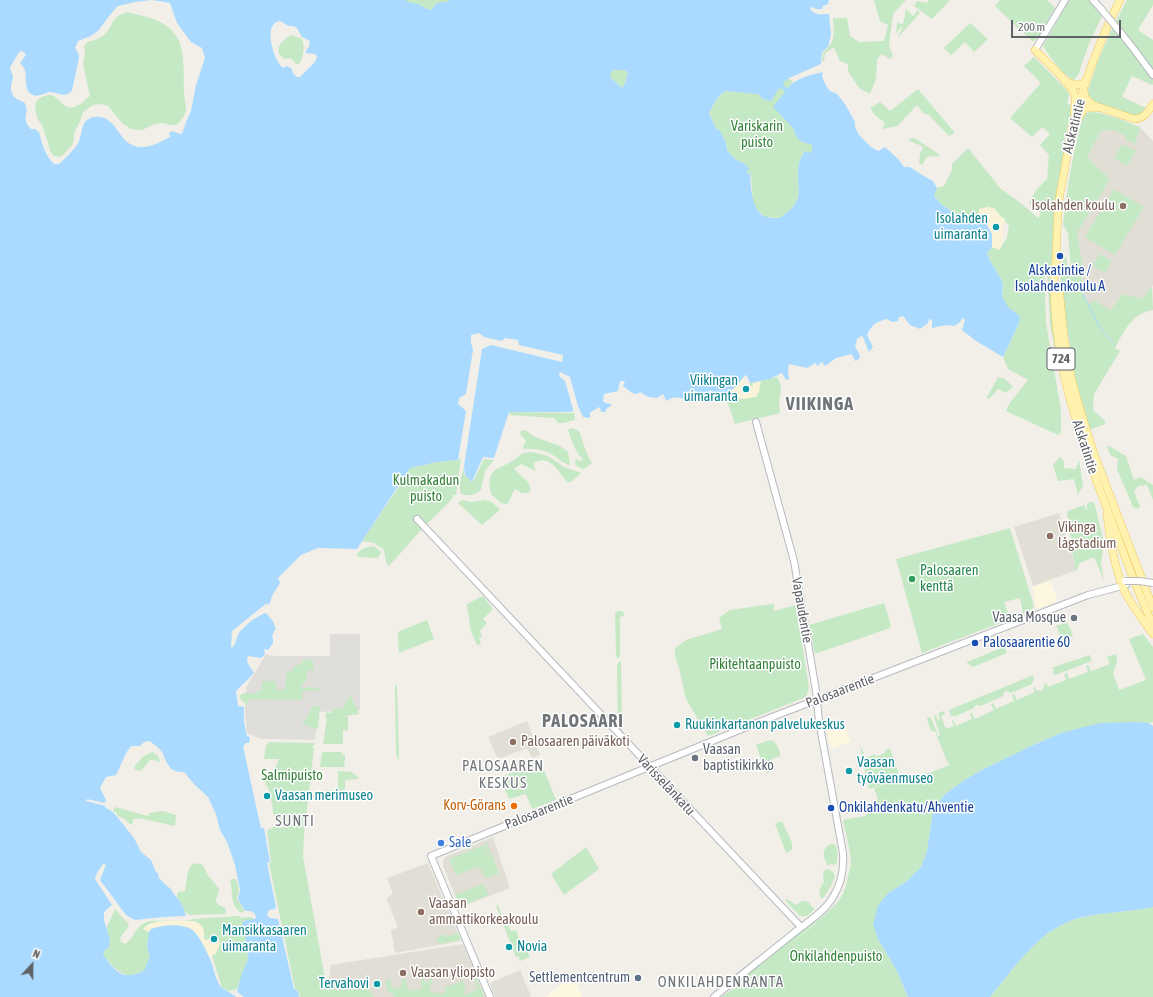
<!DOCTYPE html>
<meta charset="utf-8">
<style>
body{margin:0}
#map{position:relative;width:1153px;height:997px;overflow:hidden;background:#f1efe8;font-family:"Asap Condensed",sans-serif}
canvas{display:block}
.north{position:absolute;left:12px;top:945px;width:40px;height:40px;-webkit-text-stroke:3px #fff;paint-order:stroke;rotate:22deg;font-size:11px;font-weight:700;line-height:16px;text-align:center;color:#5f6368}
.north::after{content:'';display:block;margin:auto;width:14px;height:18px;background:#5f6368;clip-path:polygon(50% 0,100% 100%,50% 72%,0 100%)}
.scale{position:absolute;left:1011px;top:20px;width:110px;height:18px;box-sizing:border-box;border:2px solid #5f6368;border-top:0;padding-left:5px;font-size:12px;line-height:14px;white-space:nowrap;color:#5f6368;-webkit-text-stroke:3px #fff;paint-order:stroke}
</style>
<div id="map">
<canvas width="1153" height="997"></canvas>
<div class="north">N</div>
<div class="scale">200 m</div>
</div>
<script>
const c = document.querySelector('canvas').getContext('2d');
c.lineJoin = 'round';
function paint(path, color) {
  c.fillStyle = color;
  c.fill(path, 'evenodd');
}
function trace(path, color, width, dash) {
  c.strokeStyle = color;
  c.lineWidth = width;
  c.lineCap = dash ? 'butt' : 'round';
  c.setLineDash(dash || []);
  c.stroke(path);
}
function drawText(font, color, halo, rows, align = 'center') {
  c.font = font + ' "Asap Condensed",sans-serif';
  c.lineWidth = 3;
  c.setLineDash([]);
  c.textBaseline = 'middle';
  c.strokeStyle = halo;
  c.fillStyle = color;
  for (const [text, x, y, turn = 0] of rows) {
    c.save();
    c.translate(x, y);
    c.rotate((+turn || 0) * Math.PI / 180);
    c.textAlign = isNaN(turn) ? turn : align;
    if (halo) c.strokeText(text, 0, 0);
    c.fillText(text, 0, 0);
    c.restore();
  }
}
paint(new Path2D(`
 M1050,581L1058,601L1037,609L1032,587Z
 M844,724L851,741L831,749L827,731Z
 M574,976L582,997H545Z`), '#fef7e0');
paint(new Path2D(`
 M330,634H360V710L318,712L315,740L260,739L247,733L245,713L246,687L266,654L273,656H330Z`), '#e0deda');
paint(new Path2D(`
 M1140,127L1153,141V286L1152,285L1143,299L1123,294L1100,324L1083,293L1082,263L1077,233L1110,179L1087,158L1101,131L1113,130L1125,135L1135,144Z
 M1059,513L1077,570L1033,586L1014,527Z
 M527,721L540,755L532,758L527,748L498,759L488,737Z
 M493,837L510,888L460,907L443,866V862L445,857Z
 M428,863L461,941L395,953L391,930L398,927L386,898L393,894L387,878Z
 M463,944L485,997H325L329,982L331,965Z
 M520,970L531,996L530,997H495L490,983Z`), '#e1ded6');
paint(new Path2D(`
 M388,0H479L447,16Z
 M874,0H906L893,14L889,46L893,56L890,59L882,54L877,59L876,79L870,94L859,88L848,71V64L840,61L834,47L825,53L824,62L822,61L823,52C836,43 834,32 833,18H847L850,36L859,42L884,41L888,25L880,21Z
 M929,0H950L932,19L914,6L917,1L927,3Z
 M1000,0H1047L1055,8L1038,38L1034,41H1032L995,6Z
 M1069,0H1089L1102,16L1090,41L1078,75L1074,80C1062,75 1050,57 1043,46Z
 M1127,0H1153V5L1138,30L1153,40V84L1152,85L1132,76L1122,97L1146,108L1145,113L1139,116L1132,115L1117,111L1095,102L1088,95V90L1098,61L1112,29Z
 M906,9L913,16L918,10L920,13L898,37L903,25L896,33L897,23L903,24Z
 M128,12C141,16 157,18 168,27C187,41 183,71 184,91C184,97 186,104 186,110C185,116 181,121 176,125H171L163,123L155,124L142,130L131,129L123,124L108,106L101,104L93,105L83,112L80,121L74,133V138L73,144L64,154L60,157L54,156L50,151L48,143L42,125L37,118L35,106L37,100C59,84 58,111 74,107C79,106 85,100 90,96L83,64L85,54L84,46L87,42C93,41 101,38 105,34C115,23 111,16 128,12Z
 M970,23L988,39L974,52L965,42L951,55L944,48Z
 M291,35L302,39C305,46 304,58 299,64H296L291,58C289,58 287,59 285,59C283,58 281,56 280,55C274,47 285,39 291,35Z
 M1034,57L1064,87L1069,94L1067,104L1073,105L1063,147L1064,157L1055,201L1051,274V294L1057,355H1056L1050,325L1047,268L1044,263L1046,323L1061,411V433L1058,435L1006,411L1009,404L1028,380L1008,369L1003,357L1019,323L1016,313L1008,308L1002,296L1003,284L1001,279L989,259L987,252L991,249L992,247L1000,249L1007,238L1009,225C1003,220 999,214 994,208L979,209V214L970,222L958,221L951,211L942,205L934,196L937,188L944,186L952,170V164L968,148L1000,188L1023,205L1038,218L1041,213L1029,203L1036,190L1047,179L1049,155L1040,145L1050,134L1042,127L1032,137L1010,118L1041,83L1024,66Z
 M613,70H625L628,73L625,83L622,88L611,78L610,75Z
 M789,78L793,82L774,107L791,126L794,130L796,136L800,141L812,145L813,151L810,153L805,151C801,157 798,165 798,172C797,181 801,191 797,200C794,208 786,213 780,218L766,217L757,210L753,202L751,174H748L745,164L735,159L727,150L726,143L721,133L716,130C715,123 712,119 709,113C714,105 717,95 727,91L758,94L763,99L777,91L784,82Z
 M918,89L955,133L949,136L929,115L923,113L917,105L901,122L898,126L882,129L885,123L876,116L870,108L880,102L890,111Z
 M1089,112C1106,112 1124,121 1140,127L1135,144L1125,139V135L1113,130L1101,131L1087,157L1110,179L1077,233L1082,263L1083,293L1089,304L1094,300L1110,310L1107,315L1123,294L1143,299L1152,285L1153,310C1132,313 1124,331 1115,348L1120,351L1094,394L1093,410L1106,422L1103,425L1089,430L1076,388L1071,352L1063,303L1060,273L1061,262L1063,261L1066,256L1068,272L1071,278V269L1068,233L1063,225C1067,188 1073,152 1083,116Z
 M910,138L916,139L940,155L937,157L930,156L927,157L922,165L919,163L920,153L923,149L922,146L910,141L909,140Z
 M1122,144L1136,151L1127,166L1114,158Z
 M1114,189L1144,207L1115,255L1085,237Z
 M1099,254L1112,261L1105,273L1093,266Z
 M778,377L781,388L779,402L780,413L735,424L725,395L743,399L750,383Z
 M998,377L1005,379L1013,387L1006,393L998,389L990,398L988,399L987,397Z
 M509,412L572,413L574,412L575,420L563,423H558L554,418L510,415Z
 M572,428L579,431L587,454L592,463L584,469L578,467L575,464L576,459L581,461L583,459L578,454L573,444L568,430Z
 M525,430L535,437L560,446L568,452L570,465C564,464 559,459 553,455C544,450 535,448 524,449L523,447L526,441L520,434L521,431Z
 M1107,445L1126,456L1134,480L1140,477L1153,485V500L1147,485L1138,486L1134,492L1140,506L1138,509L1133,507L1117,469L1118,459C1109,455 1109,454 1107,445Z
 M532,452L548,456L564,467L581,473L571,482H567C559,472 548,452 533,464L536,471L521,464L514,469L528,482L531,489L528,493H522L515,489C511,495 512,498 507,504L501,503L491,494C490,488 488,480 491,475C493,469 502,467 507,464C513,461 518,457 523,453Z
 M1060,457L1064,461V468L1076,469L1079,460L1083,486L1078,494L1074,479L1058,481L1053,465Z
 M461,458L456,495H453L452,499L422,529L389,566L386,562L384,550L374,543L362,541L398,488L410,468L437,462L458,460Z
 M484,459L494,460L485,471L481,490C473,496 471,496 461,494C458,486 461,476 464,468V475L473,482Z
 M462,500L472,502L484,500L492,502L500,510L482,525L458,503Z
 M1094,502L1104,542L1101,564L1104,580L1094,557L1080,563L1077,570L1074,568L1075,564L1070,544L1071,539L1069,528V519L1067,516L1068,511L1085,505V508L1087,510V503Z
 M1010,528L1034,606L1032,610L1023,614L1020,598L1004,602L1010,619L922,653L896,559Z
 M371,546L375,547L381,552L378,558L358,557L357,554L362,549Z
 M483,596L493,609L483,619L487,623L480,631L482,637L479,638L481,644L477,645L471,631L467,604Z
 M884,603L891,625L890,628L815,654L809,625Z
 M772,604H774V611L796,605L809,688L806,697L708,736L686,699L679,668L675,656V648L686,640L722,629L719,618L730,610Z
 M618,611H623L624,616L620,617V657L617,658L616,656L615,615L616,612Z
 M427,620L434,639L399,653L398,632Z
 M1065,620L1070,628L1073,636L1062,640L1056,625H1061Z
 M1143,634L1153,647V722L1149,723L1137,722L1061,733L1031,746L980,771L963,781L944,795L933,811L927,851L921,867L906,882L888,893L878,939L897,971L908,997H721L777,959L838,902L843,894L846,885L851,864L850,852L843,820L865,816L878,799L874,788L892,781L869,789L860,745L866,758L875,754L876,757L885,753V751L890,748L902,783L950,765L947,757L949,764H948L935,731L932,732L931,729H930L927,718L929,717L931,718L938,736L940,735L934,717V716L936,715L938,721L940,720L938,713L944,711L945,714L941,716L946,729L954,726L952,721L953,720L956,726L972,719L970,713H972L975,719L994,710L991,704L993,703L996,709L1014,701L1012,695L1014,694L1017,700L1035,692L1033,688L1034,687L1036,690L1041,691L1044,688V684L1046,683L1048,687L1066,680L1064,674L1067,673L1069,679L1088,672L1086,666L1088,665L1091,671L1110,664L1107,657L1116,654L1117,661L1113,674L1119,690L1146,680L1129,639Z
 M1004,647L1007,653L973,667L967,663V662Z
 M1090,655L1092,661L1055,675L1052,671H1054L1053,668H1051Z
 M307,659L313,661L314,670H310L307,671V680L300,686L304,688L308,687L320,689L321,691H303L302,700H299L249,699L248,704L243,702L239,696L244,693L257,694L258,690H263L261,685L262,682L265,681H274L277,686L275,689L283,690C287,685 286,679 286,673L289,671H292L295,666L301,664L303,660Z
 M621,661L622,729L623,734L622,735L618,728L617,666L618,663Z
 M1033,675L1034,678L1032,684L1011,693L1006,691L1004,692L1003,696L981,706L976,705L974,708L956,716H951L949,710Z
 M397,684L399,760L397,758L396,752L395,687Z
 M352,695C352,704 358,706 359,714L345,716L348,717V731L343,730V744H323L327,718H325L326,712L331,713L334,709L344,708C345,702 347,698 352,695Z
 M314,706H320L318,729L312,728L302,723C304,720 306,719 308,716C310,712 310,708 314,706Z
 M772,740C778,744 781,752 780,759L779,756L772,759L770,764L772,771L766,773L756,745L767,741Z
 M269,742L315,743L312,748H314L304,834L303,857L326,984L331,986L334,985L335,990H341V980H346L347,985L350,984L351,985L355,984L354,980H360L359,985L366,986L367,980L371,993L375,997H300L298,991L295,989L269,863L271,862L267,831L276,825L281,828L285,826L275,821L269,790L263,779L262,772L272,775L274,777L275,768L279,759H264L266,746Z
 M153,752L158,756L160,761L158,762L154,760H150L141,771L136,770L134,768C136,763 139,763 142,757Z
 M322,752H342V755H345V762H342L344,763L345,767H320Z
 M540,761L556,800L532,809L526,794L509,799L500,778Z
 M338,771L352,772L355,775L358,776V779L345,780V789L343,790L342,798L327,796L326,790L338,791Z
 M115,807L148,816L150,813L163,811L176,815L175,826L139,818L133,819V824H130L123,818L117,816V813L113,811Z
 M782,821L792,843V849L790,851L786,853L775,824Z
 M487,843L499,873L486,878L485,877H484L481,869L479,870L478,867L456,875L449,859L484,845L492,862L485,844Z
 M830,844H834C839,848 837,857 837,863L834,865L830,864L828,866C823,857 821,850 830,844Z
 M586,847L599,869L564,895L551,874Z
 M197,863L203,865L207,874L219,889C219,894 216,897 216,902L219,905L225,908L226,911L225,914L190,915L185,912L180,903L177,896L178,892L185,891L188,872L191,865Z
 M828,869L833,872L835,877C832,885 828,891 823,898H821C818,892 820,887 824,882L823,875L824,871Z
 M232,879H236C239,886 239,891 237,899L241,905L244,911L242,913C229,905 234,894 230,881Z
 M483,884L489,895L460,907L455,895Z
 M787,899L796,905C801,901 803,900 809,902L811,906L815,909C810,913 807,918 800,916L785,900Z
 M498,905L502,916L506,915L512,924L508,926L511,931L516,930L522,946L525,945L530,957L520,961L518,956L516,957L496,906Z
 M829,907L830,908L777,959L767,966L740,982L742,977Z
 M1153,907V997H990C1016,966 1041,926 1083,917C1106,912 1130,912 1153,907Z
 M115,909L127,922L129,926L120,938L121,942L125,944C135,938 134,926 149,921L192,920L191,919L240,916L241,918L252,917L254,920H246L242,923L246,941L248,959L237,989L229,991L222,988L212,955L218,938L206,940L204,938V932L202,926L194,920V921H191L146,926L149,932L147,948L150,955L148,962L144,971L130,976C117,972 111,965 103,954C105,950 107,948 109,945C111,940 108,934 106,929Z
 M458,933L461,940L439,944L436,938L445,934L446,937Z
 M473,969L484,997H395L387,990L386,980L391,979V986L395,988H400L402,979H407L406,984L409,991L422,989L421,979H423L425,983L430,982L429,979H432L433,984L429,985L432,993L437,992L439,994L446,992L444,988L463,981L466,990L463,992L465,995L478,989L470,970Z`), '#c5e8c5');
paint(new Path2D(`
 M988,207L994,208L1000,216L1005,219C1001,229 1004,240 1000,250L992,247L983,218L979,214V209Z
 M743,378L746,384H749L751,386L753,385V383L761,381L759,392L756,397L743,399L725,395L736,387Z
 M183,920C190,921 203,922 204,932C204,934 203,936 203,939L206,940L218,938L220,943L216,954L212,955L210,957L208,956C196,933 192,922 163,926C158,927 153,927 149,932L143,929C151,919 171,921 183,920Z`), '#fbf3d9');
paint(new Path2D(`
 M0,0H405C409,3 413,3 418,4C423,6 426,9 431,10C433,8 435,4 438,3C443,1 444,4 450,0H829L828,4L823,6L822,9H816L813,7L810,8C813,16 821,14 829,14L831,35L828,47L822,52L821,64L789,78L784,82L783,86L788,88C796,78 810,75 823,72L822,76L826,86L830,91L837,94L845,104L855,122V127L859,135L871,147L878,151L885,147L898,159L904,167H910L927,178L933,181L937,188L934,196L942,205L951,211L958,221L970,222L979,214L983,218L992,234V247L991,249L987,252L989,259L1001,279L1003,284L1002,296L1008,307L1016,313L1020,317L1019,323L1003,357L976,341L962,330L965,320L963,318L959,323L954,326C946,324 940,326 932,328V320L929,319L928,323L920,329L910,325L903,316L899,317L898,321L892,322L887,319C876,322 872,324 867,335L873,347L869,352L863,337L861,336L857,339L855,347L859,353L860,358L855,361L852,354L836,358L825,366L822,362H821L818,366L815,363L807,368L789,364L788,371L789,379L786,380L782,373L770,379L750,383L747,376L745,375C734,390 730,393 713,398L711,390L709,391L707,395H698C691,403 681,396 672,398C670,399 668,400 666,401L663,394L657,398L648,397L640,392L637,394L632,393L623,386L625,381H620L618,391L604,394L603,401L605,403L611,404V406L607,408L605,412H601L600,407C596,408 594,411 590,412V418L583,417L578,406L570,377L560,372L559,376L565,381L573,409L572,412H509L494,458L483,457L472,482L465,475L464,466L482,349L491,345L562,362L563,355L519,345L518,340L505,338L501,341L484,337L479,333L471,335V343L473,350L466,394L459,398L458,404L466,411L458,460L437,462L410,468L357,549L318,548L301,555L278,578L280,583L273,594L269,605L267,603L232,631L231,647H233C236,643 236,639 238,635C241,628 259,614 266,613L273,621L276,630L274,631L272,637L273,639V643L268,650L264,649L265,654L261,658L248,656L247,662L254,673L236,691L238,706L244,707V722L247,736L250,737L249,743H246L243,747L244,751L261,828H264L270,862L267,863L276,907L275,909L269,910L268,912L267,916L270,918L278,919L294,989L298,991L299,997H244L237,992L241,976L248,959L246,941L242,923L246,920L255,919L256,917C254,911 251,911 245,911L238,899L240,890L235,865L227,842L220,830L216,814L208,797L194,784L184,772C175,772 170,770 166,761C164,758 164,755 162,752C158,747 154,744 149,741L144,742L140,746H131L126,753L118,771L116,775L106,777L100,788L106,800L105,803L87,799L86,801L105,806V807L114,813L134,838L141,852L151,860L156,872L158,873L159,878L167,886L171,889C173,894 176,896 179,900C183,905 184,910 186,916L164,917L135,920L126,915L100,880L106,865L103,864L97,873L95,879L112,905L104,912V920L110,940L109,947L105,950L103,954C109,963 118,977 131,975C135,975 140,972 144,971L148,961L150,955L147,948L149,932L151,929C163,925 180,923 191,929C199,934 207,952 211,961C214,969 215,979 221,987C223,989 233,994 236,997H0ZM152,0L170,3L177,23L191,42L202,48L205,58L196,85L191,111L186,122L182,134H180L172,131L169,133L170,137C159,143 145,151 132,145C119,139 116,120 101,117C95,116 90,117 86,121C81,126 82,135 79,141C77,147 64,160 59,164H54C45,155 42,144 39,132L35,129H31C20,118 31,113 24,102C16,100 10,95 11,86C11,83 13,80 13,77C13,74 10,71 10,68C11,65 18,54 20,51L24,52L26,55L20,63C21,64 23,66 24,68C28,76 23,88 31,94C37,98 43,94 49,92C56,91 61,97 67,94C69,94 71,92 72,90C73,88 79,59 79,57C79,53 77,51 75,48L78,41L91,36L99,30L109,16L118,6L135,2ZM280,21L289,26H293L297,28L302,37L310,41L309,47L306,50V53L315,54L317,56L315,62L300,77H297C294,75 292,73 292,69L289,67L286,66L283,68C275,62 269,40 271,30C271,27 274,24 276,22ZM613,70H625L628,73L625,83L622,88L611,78L610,75ZM779,88L784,90L785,92L773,107L791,126L794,130L796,136L800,141L812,145V151L810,153L805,151C801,157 798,164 798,172C797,181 801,191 797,200C794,208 786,213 780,218C776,218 771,218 767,217C751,212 752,190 750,177L751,173L748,174L747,172L749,168L745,164L735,159L727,150L726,143L719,129L716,130C715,123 711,119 709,113C714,105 717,95 726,91L758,94L763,99L771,101Z
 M1137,722L1149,723L1153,726V907C1130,912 1106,912 1083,917C1041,926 1016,966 990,997H908L897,971L878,939L873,924L878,906L888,893L906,882L921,867L927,851L933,811L944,795L963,781L980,771L1031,746L1061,733L1100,723Z`), '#aadaff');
trace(new Path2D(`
 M1083,294L1100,328L1113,342`), '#aadaff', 1);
const secondary = new Path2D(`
 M1093,0L1102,10
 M1121,33L1133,48L1153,75
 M1035,50L1065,0
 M417,519L801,927
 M490,997L431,856L754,724L1088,595L1126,585
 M714,997C741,975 768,954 795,932C808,922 825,911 833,897C842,883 844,869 843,853L819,721L816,691L794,561L756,422`);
const primary = new Path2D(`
 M1120,0C1095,50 1075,106 1066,161C1064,174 1061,187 1059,200C1057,219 1057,239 1056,258C1056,267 1054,276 1054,285C1054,316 1058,348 1065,379C1076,427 1093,473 1111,519C1124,554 1137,591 1153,625
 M1035,50C1045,61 1069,81 1074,93C1076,99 1075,107 1074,112
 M1065,81L1076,85L1083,84L1086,80
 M1084,91L1085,98L1093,105L1134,119C1144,119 1148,112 1153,104
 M1079,117L1084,109L1089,107L1097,108
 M1059,287L1064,338L1071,377L1079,406L1094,454L1153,608
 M1107,515C1110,540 1114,567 1124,590C1132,606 1143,620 1153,634`);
trace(secondary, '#b6babf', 8);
trace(primary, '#f2c960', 8);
trace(secondary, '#fff', 6);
trace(primary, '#fff2af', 7);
const secondaryBridge = new Path2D(`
 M1102,10L1121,33
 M1125,581H1139L1153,583`);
trace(secondaryBridge, '#b6babf', 8, []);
trace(secondaryBridge, '#fff', 6);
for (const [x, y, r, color] of [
 [1123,206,4,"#8d6e63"],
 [996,227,4,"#0f9aa8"],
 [1060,256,4,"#1a4fb4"],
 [746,389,4,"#0f9aa8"],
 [1050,536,4,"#8d6e63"],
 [912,579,4,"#2e9e5b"],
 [1074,618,4,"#6b7280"],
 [975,643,4,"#1a4fb4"],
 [677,725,4,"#0f9aa8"],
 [513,742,4,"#8d6e63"],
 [695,758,4,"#6b7280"],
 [849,771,4,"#0f9aa8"],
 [267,796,4,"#0f9aa8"],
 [514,806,4,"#e8710a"],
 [831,808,4,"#1a4fb4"],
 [441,843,4,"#3f7fe0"],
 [421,912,4,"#8d6e63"],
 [214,939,4,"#0f9aa8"],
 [509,947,4,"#0f9aa8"],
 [403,973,4,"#8d6e63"],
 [638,978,4,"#5c6f8a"],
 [377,984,4,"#0f9aa8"]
]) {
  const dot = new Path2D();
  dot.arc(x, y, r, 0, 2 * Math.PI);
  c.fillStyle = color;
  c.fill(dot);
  trace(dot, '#fff', 1.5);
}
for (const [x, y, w] of [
 [1061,359,28]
]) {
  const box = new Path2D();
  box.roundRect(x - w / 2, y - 11, w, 22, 3);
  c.fillStyle = '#fff';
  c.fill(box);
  trace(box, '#5f6368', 1);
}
drawText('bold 13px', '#5f6368', null, [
 ["724",1061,359]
]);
drawText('14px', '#5f6368', '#fff', [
 ["Alskatintie",1074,126,-76],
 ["Alskatintie",1085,447,72],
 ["Vapaudentie",802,610,80],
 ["Palosaarentie",840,691,-21],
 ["Varisselänkatu",666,785,47],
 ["Palosaarentie",539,812,-22]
]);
drawText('14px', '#348238', '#fff', [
 ["Variskarin",757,127],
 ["puisto",757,143],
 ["Kulmakadun",426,481],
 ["puisto",426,497],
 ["Pikitehtaanpuisto",755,665],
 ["Salmipuisto",292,776],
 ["Onkilahdenpuisto",836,957]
]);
drawText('14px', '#785e54', '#fff', [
 ["Isolahden koulu",1115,206,"right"],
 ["Vikinga",1058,528],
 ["lågstadium",1058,544],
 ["Palosaaren päiväkoti",521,742],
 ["Vaasan",429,904],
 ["ammattikorkeakoulu",429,920],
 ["Vaasan yliopisto",411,973]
], 'left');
drawText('14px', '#0d838f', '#fff', [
 ["Isolahden",988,219,"right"],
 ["uimaranta",988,235,"right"],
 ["Viikingan",738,381,"right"],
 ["uimaranta",738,397,"right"],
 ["Ruukinkartanon palvelukeskus",685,725],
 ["Vaasan",857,763],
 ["työväenmuseo",857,779],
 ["Vaasan merimuseo",275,796],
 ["Mansikkasaaren",222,931],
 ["uimaranta",222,947],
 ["Novia",517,947],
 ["Tervahovi",369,984,"right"]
], 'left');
drawText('14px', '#164399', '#fff', [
 ["Alskatintie /",1060,271,"center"],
 ["Isolahdenkoulu A",1060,287,"center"],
 ["Palosaarentie 60",983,643],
 ["Onkilahdenkatu/Ahventie",839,808]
], 'left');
drawText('14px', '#27864d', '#fff', [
 ["Palosaaren",920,571],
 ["kenttä",920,587]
], 'left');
drawText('14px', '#5b616d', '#fff', [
 ["Vaasa Mosque",1066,618],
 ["Vaasan",703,750,"left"],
 ["baptistikirkko",703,766,"left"]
], 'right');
drawText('14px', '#c56008', '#fff', [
 ["Korv-Görans",506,806]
], 'right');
drawText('14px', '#366cbe', '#fff', [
 ["Sale",449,843]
], 'left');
drawText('14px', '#4e5e75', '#fff', [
 ["Settlementcentrum",630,978]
], 'right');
c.letterSpacing = '1px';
drawText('15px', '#70757a', '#fff', [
 ["PALOSAAREN",503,766],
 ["KESKUS",503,783],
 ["SUNTI",295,821],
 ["ONKILAHDENRANTA",721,982]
]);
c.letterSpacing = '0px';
c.letterSpacing = '1px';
drawText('bold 18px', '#70757a', '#fff', [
 ["VIIKINGA",820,404],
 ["PALOSAARI",583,721]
]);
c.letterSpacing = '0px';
</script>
